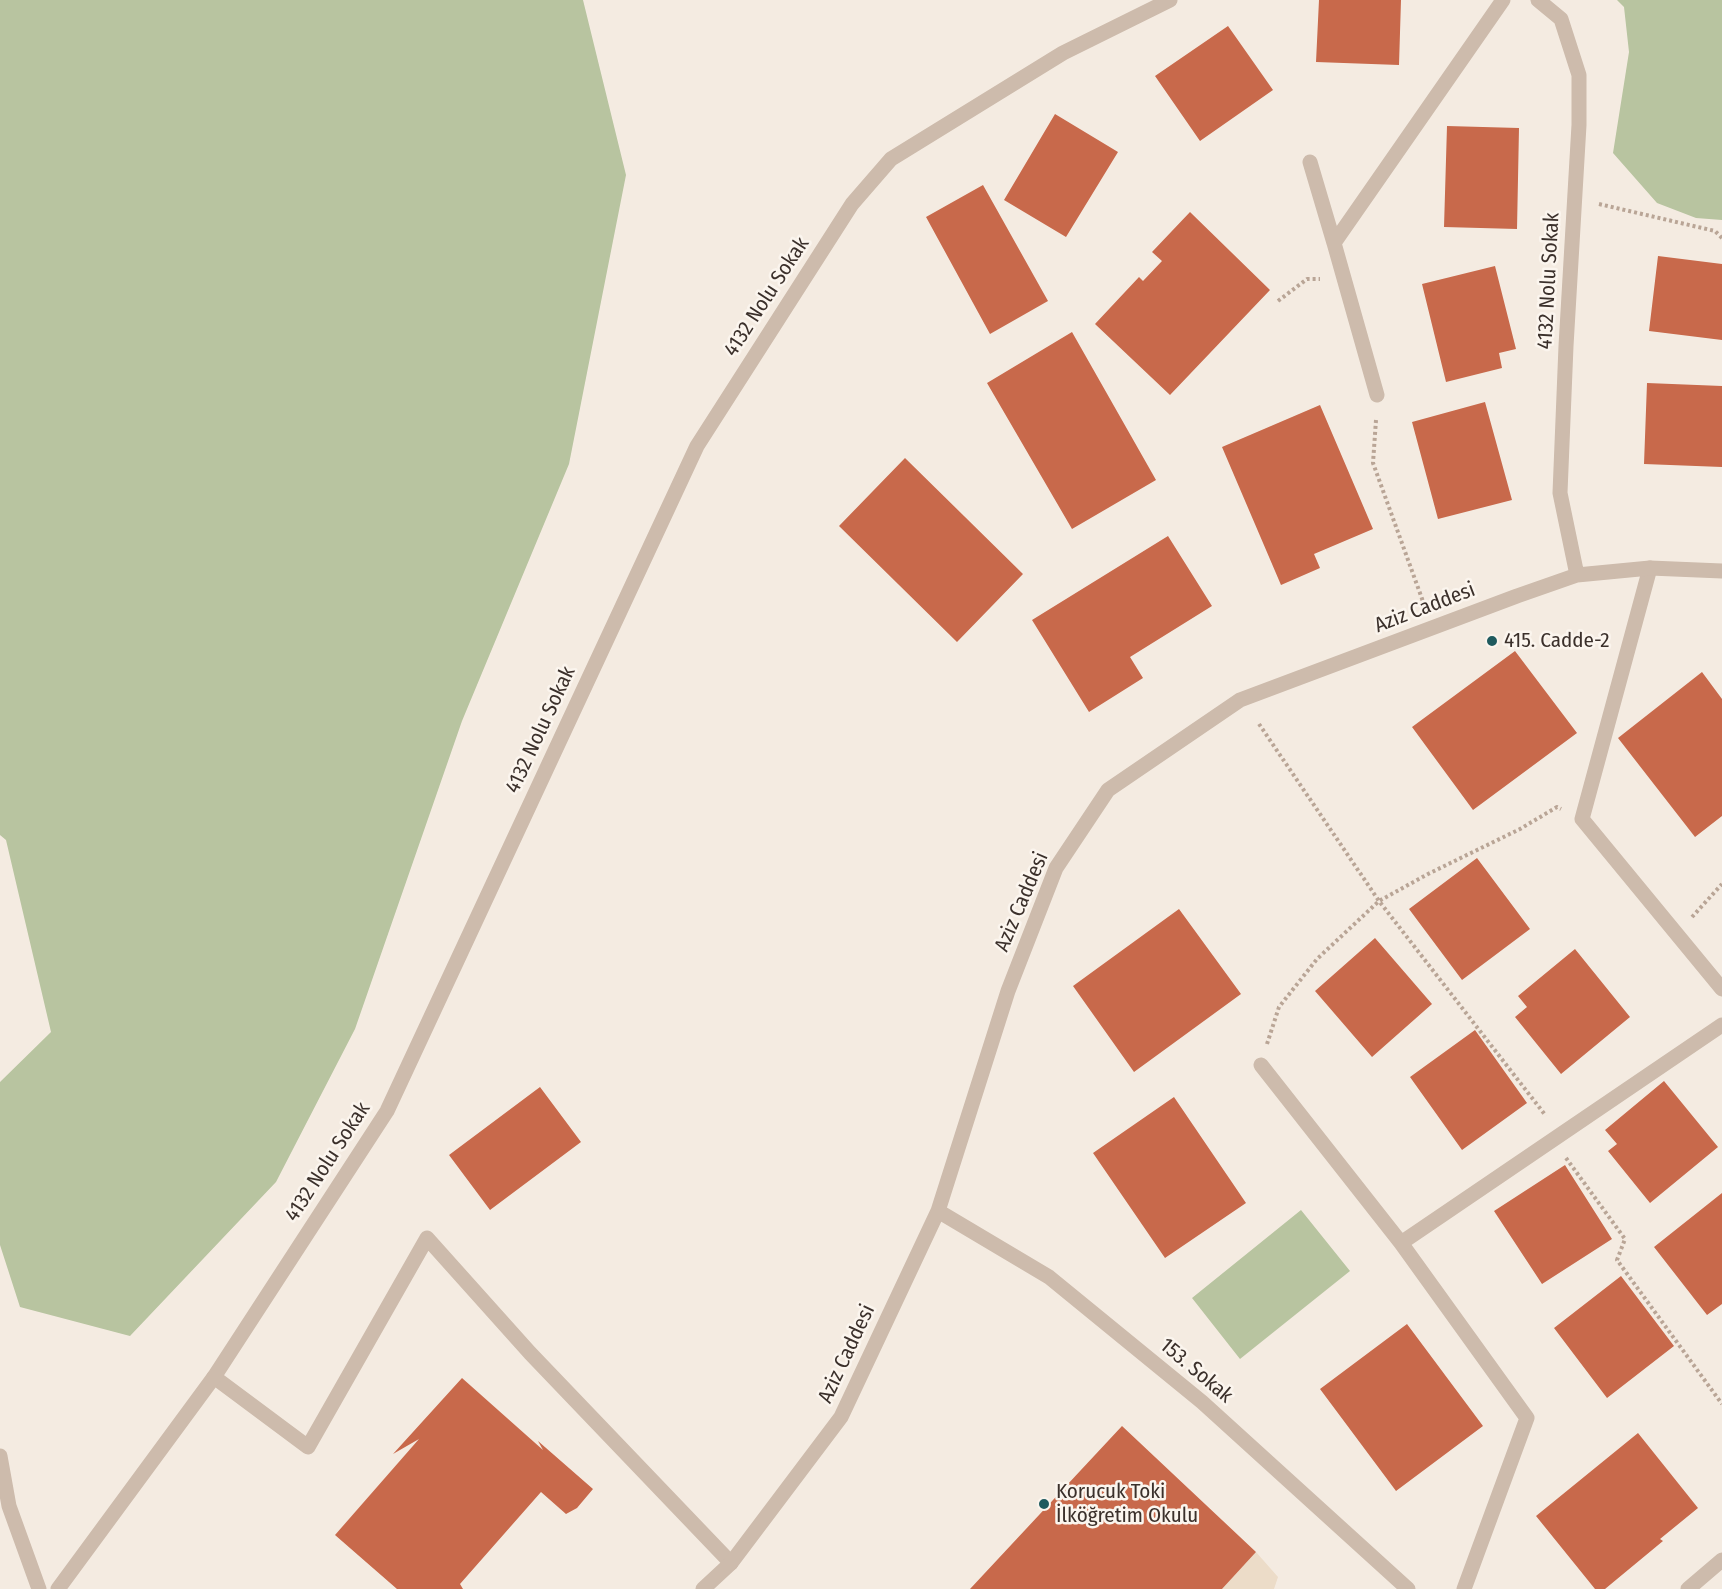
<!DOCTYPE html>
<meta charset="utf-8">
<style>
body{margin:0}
canvas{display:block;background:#f4ebe1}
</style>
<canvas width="1722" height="1589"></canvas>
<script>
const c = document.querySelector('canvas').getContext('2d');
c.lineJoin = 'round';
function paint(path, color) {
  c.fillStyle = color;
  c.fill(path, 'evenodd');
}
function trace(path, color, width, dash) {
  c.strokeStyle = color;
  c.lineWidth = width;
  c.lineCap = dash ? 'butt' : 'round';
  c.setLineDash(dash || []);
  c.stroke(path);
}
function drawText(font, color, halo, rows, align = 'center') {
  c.font = font + ' "Fira Sans Condensed",sans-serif';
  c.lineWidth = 5;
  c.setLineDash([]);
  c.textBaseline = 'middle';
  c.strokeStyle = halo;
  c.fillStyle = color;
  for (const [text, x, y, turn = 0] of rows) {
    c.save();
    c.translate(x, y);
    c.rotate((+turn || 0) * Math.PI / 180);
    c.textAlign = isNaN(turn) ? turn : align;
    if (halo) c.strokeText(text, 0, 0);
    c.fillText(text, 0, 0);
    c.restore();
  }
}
paint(new Path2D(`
 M0,0H583L626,175L569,464L462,721L355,1029L276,1182L130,1336L20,1307L0,1245V1082L51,1032L6,840L0,835Z
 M1617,0H1722V220L1696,218L1657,203L1613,153L1629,52L1624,7Z
 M1301,1210L1350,1271L1240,1359L1192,1298Z`), '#b8c4a0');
paint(new Path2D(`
 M1256,1552L1278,1577L1274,1589H1222Z`), '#ecdcc8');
paint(new Path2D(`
 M1319,0H1401L1399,65L1316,62Z
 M1228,26L1273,90L1200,141L1155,76Z
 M1055,114L1118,152L1066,237L1004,200Z
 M1447,126L1519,128L1517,229L1444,227Z
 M983,185L1048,301L990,334L926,217Z
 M1190,212L1270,290L1170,395L1095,324L1139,277L1143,281L1162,261L1152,252Z
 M1658,256L1722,264V340L1649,331Z
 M1495,266L1516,349L1499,353L1502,368L1446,382L1422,284Z
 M1072,332L1156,480L1072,529L987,383Z
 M1647,383L1722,386V467L1644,464Z
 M1485,402L1512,500L1438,519L1412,422Z
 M1320,405L1373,529L1314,554L1320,568L1281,585L1222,447Z
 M905,458L1023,574L957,642L839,526Z
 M1168,536L1212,606L1130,657L1143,678L1089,712L1032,620Z
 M1515,651L1577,733L1473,810L1412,727Z
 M1702,672L1722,699V816L1695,837L1618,738Z
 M1477,858L1530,929L1462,980L1409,909Z
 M1179,909L1241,994L1134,1072L1073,986Z
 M1375,938L1432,1004L1372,1057L1315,991Z
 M1575,949L1630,1017L1561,1074L1515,1017L1527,1007L1518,996Z
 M1475,1030L1527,1103L1462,1150L1410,1077Z
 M1664,1081L1718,1147L1650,1203L1608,1151L1617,1144L1605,1130Z
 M540,1087L581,1142L490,1210L449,1155Z
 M1174,1097L1246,1203L1165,1258L1093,1153Z
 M1565,1165L1612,1239L1542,1284L1494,1211Z
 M1722,1193V1304L1707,1315L1654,1247Z
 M1621,1276L1674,1346L1607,1398L1554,1328Z
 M1407,1324L1483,1426L1396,1491L1320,1389Z
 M462,1378L543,1450L538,1441L593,1489L577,1508L566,1514L541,1492L460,1584L463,1589H397L335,1535L419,1439L393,1454Z
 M1122,1426L1256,1552L1222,1589H970Z
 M1638,1433L1698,1508L1660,1539L1663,1541L1605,1589H1595L1536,1516Z`), '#c8694b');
trace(new Path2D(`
 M1599,204L1715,231L1722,238
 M1278,301L1307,279H1320
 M1376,420L1373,463L1425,607
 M1259,724L1379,901L1546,1116
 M1692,917L1722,884
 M1267,1044L1279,1007L1317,959L1379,901L1428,874L1520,829L1557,807L1561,809
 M1566,1158L1625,1239L1617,1260L1722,1404`), '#b9a596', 4, [3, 3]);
trace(new Path2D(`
 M1310,162L1334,243
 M1377,395L1334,243L1503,0
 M1650,568L1582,819L1722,989
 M1261,1065L1401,1243L1527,1418L1464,1589
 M1401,1243L1722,1025
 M214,1377L308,1447L427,1238L530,1353L731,1563`), '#cdbbac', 15);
trace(new Path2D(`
 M1538,0L1561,19L1579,75V125L1566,346L1560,493L1577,575
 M938,1211L1049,1277L1202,1402L1408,1589
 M0,1456L9,1506L39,1589
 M58,1589L214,1377L387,1111L697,446L852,204L891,159L1063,53L1170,0
 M703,1589L731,1563L841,1417L938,1211L1008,991L1056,868L1108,790L1240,700L1517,596L1577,575L1650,568L1722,571
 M1688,1589L1722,1560`), '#cdbbac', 15);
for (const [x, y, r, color] of [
 [1492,641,6,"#1f5a5e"],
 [1044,1504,6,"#1f5a5e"]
]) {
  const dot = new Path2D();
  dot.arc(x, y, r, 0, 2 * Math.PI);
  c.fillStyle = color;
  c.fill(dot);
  trace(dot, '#fbf5ee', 2);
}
drawText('21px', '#3b302b', '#fbf5ee', [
 ["4132 Nolu Sokak",1549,281,-87],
 ["4132 Nolu Sokak",767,297,-57],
 ["Aziz Caddesi",1425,608,-21],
 ["4132 Nolu Sokak",541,730,-65],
 ["Aziz Caddesi",1022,902,-67],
 ["4132 Nolu Sokak",328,1162,-57],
 ["Aziz Caddesi",847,1354,-65],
 ["153. Sokak",1196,1371,40]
]);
drawText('21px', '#3b302b', '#fbf5ee', [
 ["415. Cadde-2",1504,641],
 ["Korucuk Toki",1056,1492],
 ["İlköğretim Okulu",1056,1516]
], 'left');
</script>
